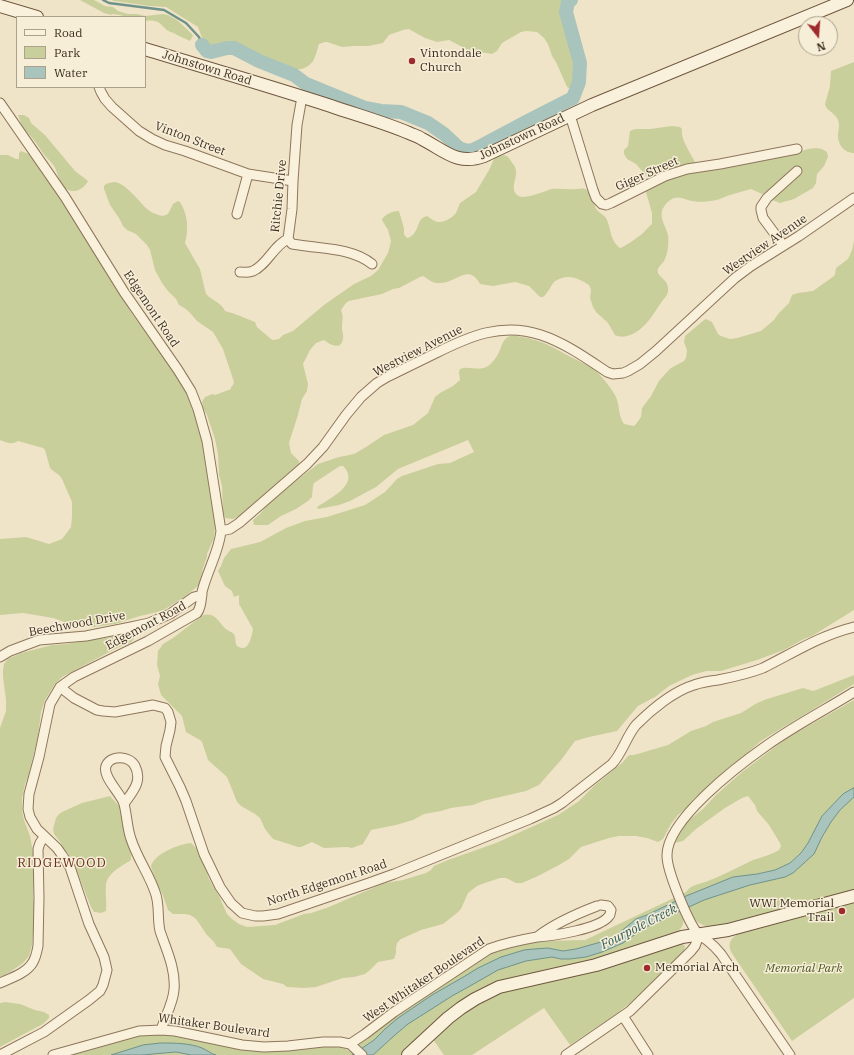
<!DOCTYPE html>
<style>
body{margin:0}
#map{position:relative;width:854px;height:1055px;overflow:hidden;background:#f0e4c8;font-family:"IBM Plex Serif",serif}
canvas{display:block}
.legend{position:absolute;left:16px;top:16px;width:130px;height:72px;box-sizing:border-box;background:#f7eed8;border:1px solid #ada18e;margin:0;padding:5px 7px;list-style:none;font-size:12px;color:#3d2e20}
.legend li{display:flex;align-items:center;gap:8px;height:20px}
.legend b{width:20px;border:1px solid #ada18e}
.north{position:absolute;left:798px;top:16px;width:40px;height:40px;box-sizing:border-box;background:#f7eed8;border:1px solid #ada18e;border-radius:50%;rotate:163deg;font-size:11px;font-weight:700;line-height:16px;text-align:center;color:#3d2e20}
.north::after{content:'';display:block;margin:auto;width:14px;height:18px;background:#9e2a2b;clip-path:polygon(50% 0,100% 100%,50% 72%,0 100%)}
</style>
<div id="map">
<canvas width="854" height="1055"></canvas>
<ul class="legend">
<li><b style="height:5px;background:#faf1dc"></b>Road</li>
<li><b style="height:11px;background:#c9cf9b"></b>Park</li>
<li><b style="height:11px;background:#a9c4bc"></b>Water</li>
</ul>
<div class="north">N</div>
</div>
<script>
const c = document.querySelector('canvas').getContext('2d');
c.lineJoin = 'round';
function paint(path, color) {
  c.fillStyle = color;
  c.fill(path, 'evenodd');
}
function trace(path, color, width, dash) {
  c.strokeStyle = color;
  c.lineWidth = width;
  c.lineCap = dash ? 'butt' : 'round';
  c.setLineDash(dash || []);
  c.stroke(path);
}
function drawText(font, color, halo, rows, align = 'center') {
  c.font = font + ' "IBM Plex Serif",serif';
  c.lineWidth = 3;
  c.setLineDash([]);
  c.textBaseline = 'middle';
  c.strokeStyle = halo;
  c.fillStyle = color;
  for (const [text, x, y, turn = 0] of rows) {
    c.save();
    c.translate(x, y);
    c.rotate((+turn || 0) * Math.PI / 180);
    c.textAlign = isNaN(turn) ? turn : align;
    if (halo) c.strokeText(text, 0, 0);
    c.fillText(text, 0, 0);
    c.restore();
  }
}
paint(new Path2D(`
 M80,0H94L105,6L113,7L118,11L128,14H137L145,16L163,14L168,15L177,20L192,34L193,36L190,41L175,34L174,33C160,30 164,18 145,21V17H126L120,15L112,14V15L104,13Z
 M111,0H564L561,8V14L573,49L579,68L574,85L569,88L567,87L556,62L552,56L548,44L544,38L537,32L526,31L521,32L502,43L497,51L492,54L468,50L449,40L437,42L425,38L414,32L409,29L403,30L389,35L383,43L368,46H354L342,47L327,42H325L319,44C317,50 316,56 313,61C296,86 251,48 232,44C223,42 215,50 205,46L198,27L166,7L149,6L129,3L114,1Z
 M854,62V153C844,153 837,144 838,133C839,128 840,123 837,118C833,112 826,110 825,104L830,86L831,71Z
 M18,115H24L29,118L31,123L45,135L75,171L88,181C84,189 74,195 65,188C59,184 58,173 54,166C52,163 49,160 46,157C41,151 38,145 33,139C25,129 22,128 18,115Z
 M672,126L680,127L682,129C680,137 690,153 694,160L695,163L651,178H648L636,164L627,159L624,154V150L628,146L630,131L635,129H650Z
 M816,148L822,149L827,152L828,157L824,166L817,174L816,183L813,188L794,199L780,203L772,200L767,192L762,194L751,189C744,191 737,193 730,195C724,197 717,201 710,201C705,202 697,202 692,201C686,200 681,196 674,198C669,200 664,205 662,211C660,219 666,227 668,235C669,243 668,254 664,261C662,264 659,266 658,269C655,278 673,279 667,295C655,309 647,331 627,336C623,337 619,337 615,335L608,323L596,312L593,307L590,298L591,290L589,285C581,280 572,275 562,278C559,279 556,280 554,282C550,287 548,293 543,297H540L529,286L515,282L493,286L480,284C469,263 457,282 441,283C432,284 430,280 423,276L420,277L399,288L393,289L382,294L349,301L346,303L341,310C344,318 342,320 342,328C342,332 344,335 343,338C342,351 330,345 324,340L316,343L310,350L303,364L308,384L307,391L302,399L298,415L289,443L291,453L299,461V466L287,474L272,489L242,515L233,519L225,518L223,512L222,486L219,475L218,454L215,439L207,415L203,408L202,402L205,397L210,395L212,394L215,395L231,389V387L233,385L234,382L223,349L213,332L197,321L191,314L186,309L179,305L176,299L168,291L162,283L155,270L150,250L147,245L136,234L127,230L123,226L119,218L110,205L104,189V186L106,184C109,183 112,182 115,182C126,184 138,200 146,208C150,212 157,215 163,216L168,214L173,204L178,201L180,202C185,210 188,221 187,230C187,235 186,239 185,243L200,269L206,294C212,301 221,302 225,311L235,314L255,322L257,327L271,339L273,340L279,339L283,335L293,331L324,305L354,284L371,276L378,270L388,253L391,241L388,230L383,222L382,219C386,214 392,211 399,211L404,228V234L406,237L408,238C421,232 415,219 427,216C430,218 435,222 438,222C444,223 453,217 456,213L460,203L476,192L489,170L494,159L496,157L504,155C508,156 509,158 511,161C513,164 516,167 516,172C517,178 510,189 517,195C523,201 544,191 552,189C560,188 568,190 576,189C580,189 582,188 585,189C595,193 592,203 597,210C599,213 604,215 606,218C612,230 609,239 620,248C624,247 642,235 645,231C647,229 649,226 652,224V213L646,192L647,189L654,184L694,171L749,163L795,153L808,149Z
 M21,151L29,154L48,179L60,199L66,205L71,216L83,233L132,314L178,378L187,394L192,406L205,451V462L214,511L215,526L214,538L207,554V557L203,568L199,585L186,596L162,611L140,616L115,624L94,627L73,625L53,618L23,613L0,615V539L26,537L49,544L62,539L71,527L72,517V502L62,479L59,475L52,470L50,468L45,450L43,448L18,441C12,445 7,443 0,440V155H8L16,159H19V153Z
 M854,241V610L812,636L804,639L784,650L757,660L721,671H706L692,675L669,686L655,697L638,706L617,731L589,737L575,741L561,760L539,785L526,791L483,801L473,805L451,808L441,811L424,814L413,820L396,825L371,830L363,844L352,848L347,847L324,848L312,842L301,847H298L273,839L265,829L260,818L255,814L241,806L237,802L227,777L208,760L202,742L200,740L186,732L182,716L161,695L158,684L160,676L157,665L158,651L163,644L173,638L203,615C216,612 218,622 226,629C228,631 232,632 234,634C236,638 235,643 237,646C238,647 242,648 244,648C250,646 252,634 253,629L239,604V595L234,597L232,591L225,586L224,584L218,571L221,566L224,558L231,549L260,542L286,528L305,521L327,517L365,505L385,492L397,479L402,476L438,464L450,463L474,452L468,440L398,469L376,487L350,501L339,505L318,509L317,507C330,498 361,484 343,466H340L314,483L313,486L312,497L308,501L296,509L281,516L268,525H254L253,520L260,514L267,505L280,493L318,464L339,457L354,454L366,447L384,435L413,425L428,413L435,397L440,393L453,386L460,380L459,372L460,369C469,365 479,372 488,366C492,363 496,358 498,354C502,347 502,339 510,336C514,335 518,336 522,337C542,340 554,348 571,357C580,362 590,365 598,373C603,378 611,388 615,395C620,404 618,416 624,424L634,426L636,424L641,417L642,408L651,396L659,381L666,373L671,368L684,361L686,358L687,350L684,342L685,336L704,320L706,319L712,322L718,334L721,336L730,339L737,338L761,331L774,320L778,314L789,303L792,295L798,293L813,291L834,276L835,274L836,268L848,259L852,250Z
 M124,633L133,634L135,635C135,641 129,643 125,646L124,645L115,649L62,677L55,684L45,700L41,712L38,737L28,777L25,784L22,798V811L24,820L30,836L33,852V858L34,877L33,898L35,909L32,945L29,956L23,963L10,972L0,977V728L6,711V700L3,677V670L4,664L8,659L21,653L52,645L67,644L92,639L107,638Z
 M854,675V684L804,715L772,734L761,741L739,760L730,766L715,781L693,799L686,809L678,815L671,824L663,839L658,842L647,838L636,836H619L609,838L581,847L569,859L559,865L538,876L522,883H516L506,878H500L482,884L477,886L468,893L461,909L457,913L443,924L421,930L401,939L397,943L396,948V953L394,959L378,962L370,970L365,974L354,977L343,978L316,987L304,988L287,987L283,984L263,979L241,964L230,949L217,947L214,942L206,934L199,923L195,918L190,915L185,914H173L168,910L162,893L158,887L151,867C153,854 179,844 191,843L197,849L203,861L209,879L219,896L227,914L232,919L239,924L247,927L275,925L304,914L311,913L329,907L382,884L391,882L403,880L426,873L431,870L434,866L448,860L496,843L558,815L579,801L595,785L622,763L628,756L630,755H633L641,753L668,745L691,731L706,726L713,722L741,713L757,703L767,699L803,688L813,691L816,690Z
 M854,700V788L808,843L801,853L790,863L775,870L746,876L788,870L821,831L854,794V890L715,927C692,927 690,911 682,894L686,892C690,885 700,884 708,881C723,875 738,867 753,860C762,857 771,855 779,850L781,846L780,843L769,825L757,811L755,805L748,796L742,798L725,808L696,829L683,841L674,843L678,835L689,820L703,809L715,796L742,772L787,738Z
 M110,796L121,808L127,841L131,855V860C122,866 107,873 106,885C105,893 107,902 106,911L101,913L94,912L91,907L73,861L67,852L63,848L61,843L54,834L53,829L56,818L58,815L62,812L82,803Z
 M676,897C681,908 690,923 677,932L618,952L606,957L514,979L402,1055H369L359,1045V1043L397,1014L493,951L505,947L538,941L585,940Z
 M854,903V998L792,1041L733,955C727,946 729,939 738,934Z
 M682,943L685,946L684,951L630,1003L616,1014L570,1045L544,1008L472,1055H444L432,1038L466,1009L497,993Z
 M5,1002L20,1004L35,1010L44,1012L49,1015V1018L43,1024L24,1034L0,1047V1003Z
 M153,1034L175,1035L246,1050C259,1052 271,1052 283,1051C305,1049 337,1039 355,1055H69L129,1037Z`), '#c9cf9b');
const water = new Path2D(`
 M854,788V797L840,810L831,822L822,837L814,854L793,873L785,877L750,885L704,900L644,928L623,943L602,952L586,957L570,959H561L552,957L526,961L498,970L470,986L452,996L408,1024L395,1035L373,1055H352L374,1040L385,1029L398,1018L432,995L465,976L478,968L501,957L524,950L534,949L548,948L563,951L576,949L608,940L614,937L636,919L647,915L686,896L733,877L757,874L775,870L790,863L801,853L808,843L822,816L843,794Z
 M161,1043C174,1043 190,1043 202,1048C207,1050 211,1054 216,1055H191L176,1052L142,1055H111L143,1045Z`);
paint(water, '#a9c4bc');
trace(water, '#6f938a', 1);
trace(new Path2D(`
 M103,0L109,3L164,10L186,23L199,37L202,45`), '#6f938a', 2.5);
trace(new Path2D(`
 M202,45L207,51L211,52L227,48H234L259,61L294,75L306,84L333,95L365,108L381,111L401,112L428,123L444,134L459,148L467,151L473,150L483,145L528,121L573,98L579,82L580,63L566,12L568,2L571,0`), '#a9c4bc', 14);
const street = new Path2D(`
 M99,87L101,92L105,99L112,107L139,131L152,139L165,145L185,151L248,174L293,181
 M0,103L65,197L124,292L178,370L191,391L198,409L207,441L221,531C219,552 207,571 202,592C201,599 202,606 197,613L148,641L74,677L60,687L50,704L39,757L29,794L28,809L30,817L37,829L57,848L62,855L70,867L89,924L104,957L107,970L106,974L103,985L100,991L89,1000L44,1032L0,1055
 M570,115L593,190L596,198L602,204L606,205L611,203L665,176L687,169L720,164L797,149
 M237,214L248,174
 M288,239L292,209L293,181L297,125L302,97
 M288,239L292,244L299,245C323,249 352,248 372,264
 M783,245L763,218L761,210V207L767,198L797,171
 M240,272C244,272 249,273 253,271C267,265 274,245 288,239
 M221,531L230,529L239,523L307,464L323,447L346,415L361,397L377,383L387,377C403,369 420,361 436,353C470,336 502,322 541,335C565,343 586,358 607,372L613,374L623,373L628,371L640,364L656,351L735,278L751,266L799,236L854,198
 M0,657L10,651L39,640L86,636L131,627L149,623L170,614L194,597L202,595
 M60,687L74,698L97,710L103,711L115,712L153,705L165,708L168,712L171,722L170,730L166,746L165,757L180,787L186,801L204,854L220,887L231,903L242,913L255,916H263L278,914L369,883L394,874L485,837L530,819L554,808L562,803L612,764C623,752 626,737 636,725C651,710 674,691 694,685C702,682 710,681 718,680C733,677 748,674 763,668C793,653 821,635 854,627
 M124,804C132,792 143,782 135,766C129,755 110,755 106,766C102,777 121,793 124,804C127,815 127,828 131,839C137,858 149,874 155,892C160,904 157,918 160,931C166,949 176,969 174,990C173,1003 165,1017 161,1030
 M597,906C576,914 555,923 537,937C552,936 600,929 609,916C611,914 610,913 611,910L608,906L601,905
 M0,983C11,978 27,973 33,962C36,957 37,951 38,946L39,898L38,849L40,843L44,837
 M623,1016L648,1055
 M350,1044L365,1034L394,1012L489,949C505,943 520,940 537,937
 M53,1055L139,1031L161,1030L175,1031L242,1045L264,1047L288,1046L323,1042H340L350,1044L362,1055
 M566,1055L630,1011L691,951L695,946L699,935
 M790,1055L721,954C717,949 713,945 708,941C705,938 701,937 698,934C688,922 667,871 667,856C666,820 739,765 766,746C794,726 825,710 854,692`);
const secondary = new Path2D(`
 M0,6L37,17
 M145,49C207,68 269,86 331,106C357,115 383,122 409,133C413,135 418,136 422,139C444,150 457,166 484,156L592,105L847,0
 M408,1055L448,1018L461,1008L475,999L499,987L596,965L682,937L728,930L854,896`);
trace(street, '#8d765c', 11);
trace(secondary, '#6f573f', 14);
trace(street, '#faf1dc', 9);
trace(secondary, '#faf1dc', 12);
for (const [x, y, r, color] of [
 [412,61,4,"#9e2a2b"],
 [842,911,4,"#9e2a2b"],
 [647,968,4,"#9e2a2b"]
]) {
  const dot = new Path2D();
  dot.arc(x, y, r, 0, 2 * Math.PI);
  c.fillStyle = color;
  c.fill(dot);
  trace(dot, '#f7eed8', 1.5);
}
drawText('12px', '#3d2e20', '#f7eed8', [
 ["Vintondale",420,54],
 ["Church",420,68],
 ["WWI Memorial",834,904,"right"],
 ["Trail",834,918,"right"],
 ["Memorial Arch",655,968]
], 'left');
drawText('12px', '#3d2e20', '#f7eed8', [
 ["Johnstown Road",207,68,17],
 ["Johnstown Road",522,137,-25],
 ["Vinton Street",190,139,21],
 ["Giger Street",647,174,-24],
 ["Ritchie Drive",279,196,-84],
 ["Westview Avenue",765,245,-34],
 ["Edgemont Road",151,309,56],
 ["Westview Avenue",418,351,-27],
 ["Beechwood Drive",77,624,-10],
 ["Edgemont Road",146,626,-28],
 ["North Edgemont Road",327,883,-18],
 ["West Whitaker Boulevard",424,980,-34],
 ["Whitaker Boulevard",214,1026,8]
]);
drawText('italic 12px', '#4d5a26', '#f7eed8', [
 ["Memorial Park",804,969]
]);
c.letterSpacing = '1px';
drawText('13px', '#6b2e1e', '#f7eed8', [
 ["RIDGEWOOD",62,863]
]);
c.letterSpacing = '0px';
drawText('italic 13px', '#2f5d5a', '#f7eed8', [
 ["Fourpole Creek",639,927,-27]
]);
</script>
